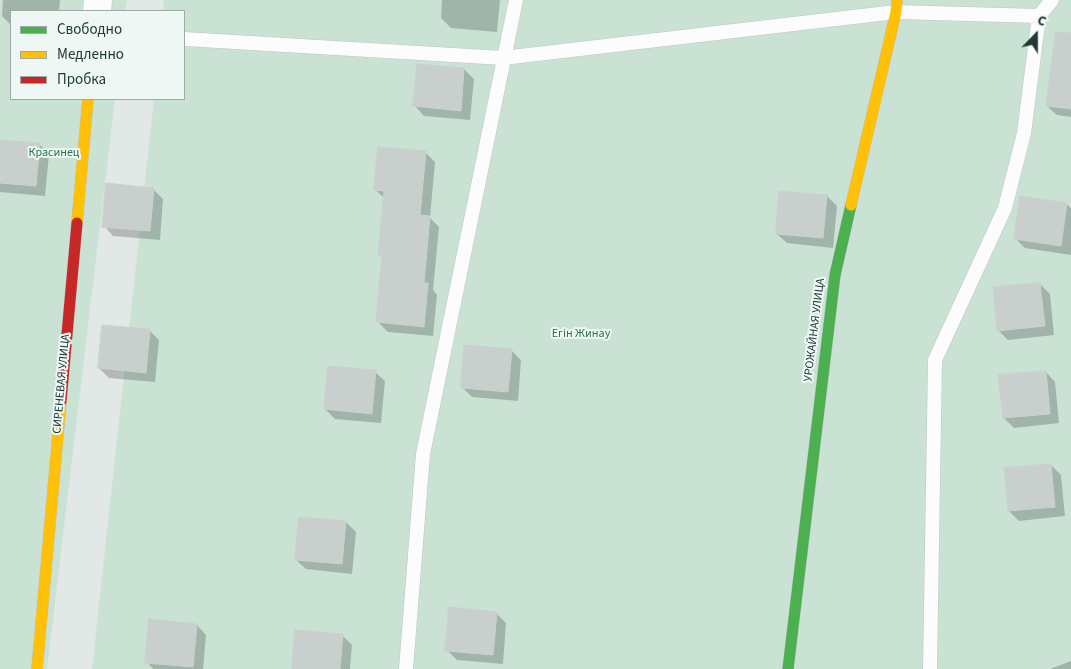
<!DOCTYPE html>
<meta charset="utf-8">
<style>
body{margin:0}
#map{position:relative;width:1071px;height:669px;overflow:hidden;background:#e2e8e6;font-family:"Source Sans 3",sans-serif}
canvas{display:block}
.legend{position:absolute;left:10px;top:10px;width:175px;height:90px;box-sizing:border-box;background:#eff7f4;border:1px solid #9caca8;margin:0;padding:6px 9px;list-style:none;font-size:15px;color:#203b37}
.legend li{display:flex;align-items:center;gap:10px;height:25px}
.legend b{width:25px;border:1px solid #9caca8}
.north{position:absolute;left:1011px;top:10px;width:50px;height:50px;-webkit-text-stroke:4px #eff7f4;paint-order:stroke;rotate:22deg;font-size:14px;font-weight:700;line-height:20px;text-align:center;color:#203b37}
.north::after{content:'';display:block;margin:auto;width:18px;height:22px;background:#203b37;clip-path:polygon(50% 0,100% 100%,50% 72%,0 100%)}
</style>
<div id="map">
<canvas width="1071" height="669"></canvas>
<ul class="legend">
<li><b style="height:6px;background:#4caf50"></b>Свободно</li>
<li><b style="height:6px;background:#ffc107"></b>Медленно</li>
<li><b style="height:6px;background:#c62828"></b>Пробка</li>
</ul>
<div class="north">С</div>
</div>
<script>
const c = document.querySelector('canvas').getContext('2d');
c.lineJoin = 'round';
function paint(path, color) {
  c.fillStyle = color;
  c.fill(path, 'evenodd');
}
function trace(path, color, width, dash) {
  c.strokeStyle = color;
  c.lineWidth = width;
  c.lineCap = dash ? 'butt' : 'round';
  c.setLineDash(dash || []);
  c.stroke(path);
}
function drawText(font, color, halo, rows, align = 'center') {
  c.font = font + ' "Source Sans 3",sans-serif';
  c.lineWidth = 4;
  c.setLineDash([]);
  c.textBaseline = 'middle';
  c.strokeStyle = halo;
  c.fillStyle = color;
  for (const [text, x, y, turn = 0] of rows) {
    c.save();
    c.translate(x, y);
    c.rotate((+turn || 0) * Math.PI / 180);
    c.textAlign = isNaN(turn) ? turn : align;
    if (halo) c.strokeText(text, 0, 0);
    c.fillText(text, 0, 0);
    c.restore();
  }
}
paint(new Path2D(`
 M0,0H127L125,11H11V99H115L47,669H0Z
 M164,0H1071V669H92L154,99H184V11H163Z`), '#cae2d4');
paint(new Path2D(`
 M3,0H60L59,11H11V25L2,16Z
 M442,0H500L497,32L451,28L441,18Z
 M1071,67V117L1057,115L1047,106Z
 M464,69L474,79L470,120L424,116L415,106Z
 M0,141L39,144L49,154L45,196L0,192Z
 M425,152L435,162L430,218L439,227L433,290L437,295L433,336L388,332L378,322L383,258L380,254L385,199L376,190Z
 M153,189L163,199L160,240L113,236L104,226Z
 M827,196L837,206L833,248L787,243L777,234Z
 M1066,204L1071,208V255L1025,248L1015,238Z
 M1040,284L1050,294L1054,335L1008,340L998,330Z
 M149,330L159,340L155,382L109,378L99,368Z
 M511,350L521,360L518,401L472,397L462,387Z
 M375,372L385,381L381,423L335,419L325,409Z
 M1046,372L1055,382L1059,423L1014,428L1004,418Z
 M1051,465L1061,475L1065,516L1019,521L1009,511Z
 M346,522L356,532L352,574L306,569L296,560Z
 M496,613L506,623L503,664L457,660L447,650Z
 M197,625L206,635L203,669H153L147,662Z
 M342,635L352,645L350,669H293Z
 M1071,661V669H1050Z`), '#0003');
const building = new Path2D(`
 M1056,32L1071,33V109L1046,106Z
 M417,64L464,68L461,111L413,106Z
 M0,140L40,143L36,186L0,183Z
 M378,147L426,151L420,215L430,216L424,283H428L424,327L376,322L382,255H378L384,191L374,190Z
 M106,183L154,188L150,231L102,227Z
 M779,191L827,195L823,238L776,234Z
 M1020,196L1067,203L1061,246L1014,239Z
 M1040,283L1045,326L997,331L993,287Z
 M102,325L150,329L146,373L98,368Z
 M464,345L512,349L508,392L461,388Z
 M328,366L376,370L372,414L324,409Z
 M1046,371L1050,414L1003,418L998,375Z
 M1051,464L1055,507L1008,511L1004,468Z
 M299,517L346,521L342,564L295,560Z
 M449,607L497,612L493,655L445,651Z
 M149,619L197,624L193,667L145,663Z
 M295,630L343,634L340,669H292Z`);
paint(building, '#c9cfcd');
trace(building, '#cad1cf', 1);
const lane = new Path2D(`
 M1039,16L1052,0
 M184,39L503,58L896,12L1039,16L1024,133L1005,208L935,360L930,669
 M406,669L423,454L516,0`);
const street = new Path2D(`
 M97,11L98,0`);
const fast = new Path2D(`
 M788,669L835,275L851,205`);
const slow = new Path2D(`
 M851,205L896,12L897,0
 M77,223L88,99
 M37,669L61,401`);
const jam = new Path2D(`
 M61,401L77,223`);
trace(lane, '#bfc5c3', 15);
trace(street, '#bfc5c3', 29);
trace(fast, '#bec6c4', 12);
trace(slow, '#bec6c4', 12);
trace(jam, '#bec6c4', 12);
trace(lane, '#fbfcfb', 14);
trace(street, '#fbfcfb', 28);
trace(fast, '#4caf50', 11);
trace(slow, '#ffc107', 11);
trace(jam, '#c62828', 11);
drawText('12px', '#29734e', '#eff7f4', [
 ["Красинец",54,153],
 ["Егін Жинау",581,334]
]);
drawText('12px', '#203b37', '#eff7f4', [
 ["УРОЖАЙНАЯ УЛИЦА",815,330,-83],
 ["СИРЕНЕВАЯ УЛИЦА",62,384,-85]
]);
</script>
